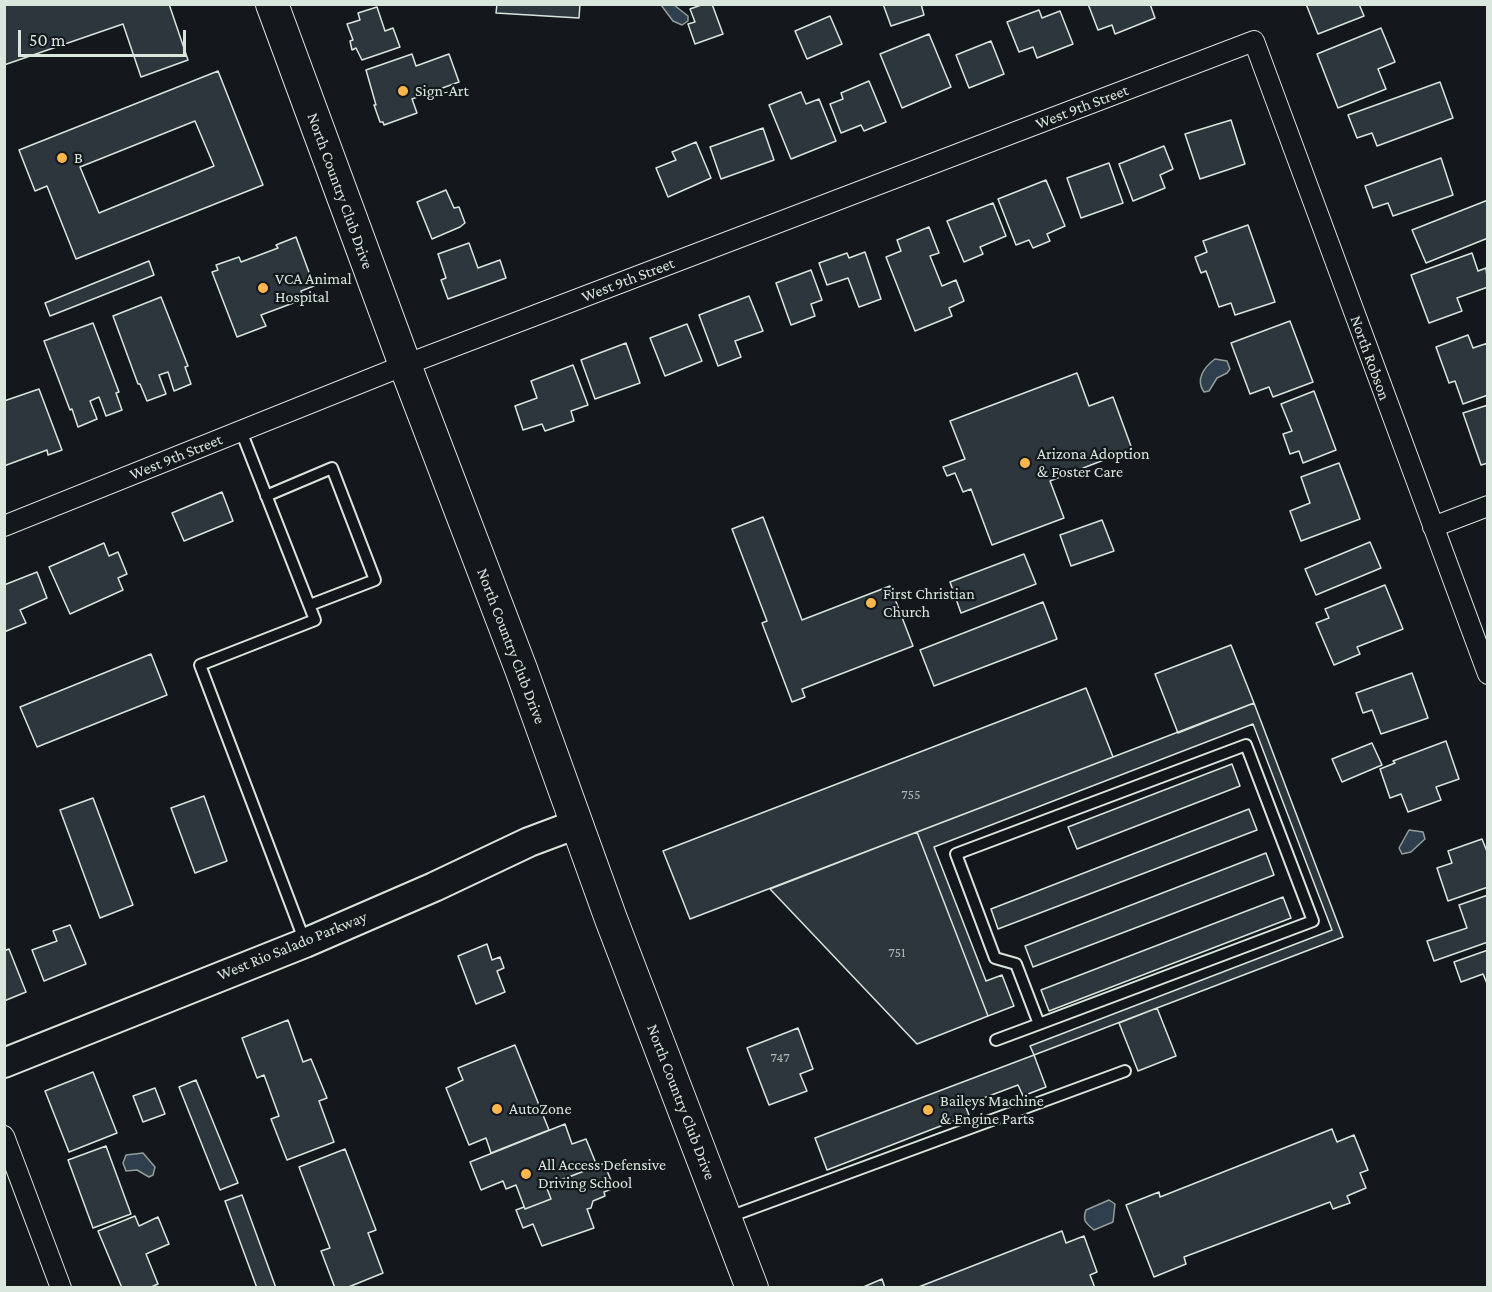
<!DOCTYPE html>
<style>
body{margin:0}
#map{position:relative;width:1492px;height:1292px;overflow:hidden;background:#14181c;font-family:"Crimson Pro",serif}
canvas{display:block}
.frame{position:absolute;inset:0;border:6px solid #d8e6dc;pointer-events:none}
.scale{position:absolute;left:18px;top:30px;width:168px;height:27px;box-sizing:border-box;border:3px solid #d8e6dc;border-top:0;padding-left:8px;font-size:18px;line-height:21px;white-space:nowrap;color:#d8e6dc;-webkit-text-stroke:4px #14181c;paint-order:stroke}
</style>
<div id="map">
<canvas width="1492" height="1292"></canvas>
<div class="frame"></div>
<div class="scale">50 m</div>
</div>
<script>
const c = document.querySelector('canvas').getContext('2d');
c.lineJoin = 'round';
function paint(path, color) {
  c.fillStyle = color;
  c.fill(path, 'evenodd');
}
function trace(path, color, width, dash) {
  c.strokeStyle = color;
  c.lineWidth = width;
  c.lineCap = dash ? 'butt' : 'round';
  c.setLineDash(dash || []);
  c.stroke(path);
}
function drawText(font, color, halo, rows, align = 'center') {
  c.font = font + ' "Crimson Pro",serif';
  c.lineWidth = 4.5;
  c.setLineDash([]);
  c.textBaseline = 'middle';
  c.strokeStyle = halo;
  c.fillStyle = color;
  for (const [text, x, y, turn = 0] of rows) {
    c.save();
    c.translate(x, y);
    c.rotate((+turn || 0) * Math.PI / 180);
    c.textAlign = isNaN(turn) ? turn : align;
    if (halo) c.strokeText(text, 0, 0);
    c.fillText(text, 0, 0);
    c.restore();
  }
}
const water = new Path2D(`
 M661,5H674L688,16V21L682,25L673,21Z
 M1215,359L1227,361L1230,369L1227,373L1217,378L1209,391L1204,392C1195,380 1204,367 1215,359Z
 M1409,830L1423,832L1425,839L1411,852L1402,854L1399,848Z
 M143,1153L155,1167L153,1175L149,1177L137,1170L126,1171L123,1163L126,1155Z
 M1109,1200L1115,1204L1113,1222L1094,1230C1086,1223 1082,1221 1086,1210Z`);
paint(water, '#2f3f4d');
trace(water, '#939e99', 1.5);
const building = new Path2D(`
 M4,4H169L188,60L141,77L123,24L4,65Z
 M497,4H580L579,18L496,13Z
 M704,4H712L723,34L695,44L688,24L695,22L690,9Z
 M883,4H921L924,15L891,26Z
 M1088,4H1150L1155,18L1115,34L1112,25L1098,30Z
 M1306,4H1359L1364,16L1318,34Z
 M377,7L385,31L393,28L400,47L362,60L356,48L352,50L350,41L353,40L347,24L360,20L358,13Z
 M1039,10L1042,18L1060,11L1073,44L1037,58L1033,47L1019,52L1007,22Z
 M830,16L842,44L807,59L795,31Z
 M1381,28L1395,62L1378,69L1386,89L1338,108L1317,54Z
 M929,34L951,87L902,108L880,54Z
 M991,41L1004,74L969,88L956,55Z
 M412,54L416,66L449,54L459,82L412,99L417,113L384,125L383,122H380L374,105H376L366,70Z
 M218,71L263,185L76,259L47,186L35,191L19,150ZM195,121L214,166L99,213L80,167Z
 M869,81L886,122L864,131L861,125L841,133L830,104L843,99L841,93Z
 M1440,82L1453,118L1377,146L1372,133L1357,138L1348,115Z
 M801,92L806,104L819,99L836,141L791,159L769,105Z
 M1231,120L1245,164L1200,179L1185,134Z
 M763,128L774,160L721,179L710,147Z
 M696,142L711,178L668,197L656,168L676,160L672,152Z
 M1164,146L1173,169L1160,175L1165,188L1133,201L1119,164Z
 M1441,158L1453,195L1393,216L1388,203L1373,208L1365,186Z
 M1109,163L1123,203L1081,218L1067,178Z
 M1046,180L1065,226L1047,234L1050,241L1033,248L1029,240L1016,245L998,199Z
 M446,190L454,208L459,207L465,223L460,227L432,239L417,202Z
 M1488,200V238L1426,263L1412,230Z
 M993,203L1006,236L980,247L983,254L964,262L947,221Z
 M1248,225L1275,302L1235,315L1231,303L1219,307L1206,271L1201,273L1195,257L1207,252L1203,241Z
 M929,227L939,253L930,256L942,286L956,280L964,301L949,308L952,316L915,331L886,257L901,251L897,240Z
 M296,237L314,286L301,291L304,299L261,315L266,326L237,337L212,272L218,270L216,265L239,257L241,262L278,248L276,245Z
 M469,243L478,268L500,260L506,278L448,299L441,280L446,278L438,254Z
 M865,252L881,299L859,307L848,278L827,285L819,263L847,253L849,258Z
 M1472,253L1478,271L1486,268L1488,287L1457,298L1462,311L1429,323L1411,275Z
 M149,261L154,275L50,316L45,303Z
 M811,270L822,300L811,304L815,316L791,325L776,283Z
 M749,296L763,331L735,341L741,357L718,366L699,315Z
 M161,297L188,366L185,367L191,384L174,391L168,372L159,375L166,394L147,401L140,384H138L113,316Z
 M1290,321L1313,382L1273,397L1269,387L1250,394L1231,343Z
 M93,323L119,392L116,393L122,410L106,416L99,397L90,401L97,419L78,427L72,409L70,410L44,341Z
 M687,324L702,361L665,376L650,338Z
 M1468,335L1473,348L1488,343V395L1463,404L1455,381L1449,383L1436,347Z
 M626,343L640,383L595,399L581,360Z
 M573,365L588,405L571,411L574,421L545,431L542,424L523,430L515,406L537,398L531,381Z
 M1077,373L1089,406L1113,397L1132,449L1050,481L1064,518L992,545L971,489L963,492L955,473L947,476L943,467L965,459L950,421Z
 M39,389L62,450L48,455L47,450L4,466V401Z
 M1314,391L1336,450L1303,463L1299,451L1290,454L1283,434L1292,431L1281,404Z
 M1488,405V463L1481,465L1463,413Z
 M1339,463L1360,519L1301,541L1290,511L1310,503L1301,477Z
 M222,492L233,521L184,541L172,513Z
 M763,517L802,620L890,586L913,646L802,689L805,697L792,702L762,623L767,621L732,529Z
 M1102,520L1114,551L1071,566L1060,535Z
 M1370,542L1381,568L1316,595L1305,569Z
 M104,543L109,556L118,552L127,574L118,578L123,590L70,614L49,567Z
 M1024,554L1036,584L961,613L950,582Z
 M37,572L47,598L20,610L26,623L4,632V585Z
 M1385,585L1403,629L1357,647L1360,654L1334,665L1316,623L1329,618L1325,609Z
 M1043,602L1057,639L934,686L920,650Z
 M1231,645L1254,703L1178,733L1155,674Z
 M151,654L167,695L37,747L20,707Z
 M1412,673L1428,718L1381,734L1372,710L1363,713L1356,693Z
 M1086,688L1113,757L690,919L663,851Z
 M1254,703L1343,937L1034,1055L1030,1046L1332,930L1253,724L934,847L986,981L1002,975L1014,1006L988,1016L917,832Z
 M1446,741L1459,779L1436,787L1441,800L1408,812L1401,794L1390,798L1380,769L1395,763L1393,761Z
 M1372,743L1382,765L1342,782L1332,759Z
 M1232,764L1240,786L1077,849L1068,827Z
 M204,796L227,861L195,873L171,808Z
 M93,798L133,905L100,918L60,810Z
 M1249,809L1257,830L998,929L991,909Z
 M917,832L988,1016L917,1044L770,889Z
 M1482,839L1488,854V887L1448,901L1437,868L1452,863L1448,851Z
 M1266,853L1274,875L1033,967L1025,946Z
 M1488,895V942L1434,961L1427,941L1467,928L1459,905Z
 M1283,897L1291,918L1049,1011L1041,990Z
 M70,925L86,964L44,981L32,950L57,941L53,931Z
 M487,944L492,960L500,957L504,968L497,971L505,992L476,1004L458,956Z
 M9,949L26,992L4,1001V951Z
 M1488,950V986L1483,974L1461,982L1454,962Z
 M1157,1008L1176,1056L1138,1071L1119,1023Z
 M288,1020L303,1062L311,1059L327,1098L319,1101L334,1142L287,1160L271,1119L279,1116L264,1075L257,1078L242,1038Z
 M798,1028L813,1069L800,1074L807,1091L769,1105L747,1048Z
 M515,1045L549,1130L491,1153L486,1138L469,1145L446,1088L463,1080L458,1068Z
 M1034,1055L1046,1087L1023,1096L1018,1085L965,1105L969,1115L827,1170L815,1138Z
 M93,1072L117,1133L69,1152L45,1091Z
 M196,1080L238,1183L220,1190L179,1087Z
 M155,1088L165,1114L143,1122L133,1096Z
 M565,1124L572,1144L586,1139L597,1166L546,1186L551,1199L525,1209L516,1185L506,1189L503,1181L481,1190L470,1162Z
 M1332,1129L1337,1142L1354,1135L1368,1170L1360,1173L1366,1188L1347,1196L1350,1203L1333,1209L1330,1202L1184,1257L1186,1264L1154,1277L1126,1205L1159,1192L1160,1197Z
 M106,1146L131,1214L93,1228L68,1160Z
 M345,1149L376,1230L368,1233L383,1273L346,1288H335L321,1251L330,1248L299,1167Z
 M604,1163L614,1188L604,1192L605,1196L593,1201L591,1208L587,1209L594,1228L542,1246L533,1224L523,1228L516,1210L524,1207L525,1209L551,1199L546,1186Z
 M242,1195L276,1288H257L225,1201Z
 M135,1216L139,1226L158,1217L169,1244L146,1254L158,1284L149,1288H122L98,1231Z
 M1062,1231L1066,1243L1084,1236L1097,1272L1090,1275L1095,1288H916Z
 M882,1279L885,1288H861Z`);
paint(building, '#2c363c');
trace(building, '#d8e6dc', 1.5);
const service = new Path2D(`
 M241,431L315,620L200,665L305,942
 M266,496L332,468L375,580L310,605
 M996,1040L1039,1024L1313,921L1246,745L956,854L995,958L1016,964L1039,1024
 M729,1217L1125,1071`);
const minor = new Path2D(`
 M4,526L405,365L1254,41L1488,674
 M1433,527L1488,506
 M4,1136L61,1288`);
const secondary = new Path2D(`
 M4,1063L305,943L434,887L529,842L577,824`);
const primary = new Path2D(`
 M272,4L405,365L521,669L611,919L752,1288`);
trace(service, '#d8e6dc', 14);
trace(minor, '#d8e6dc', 22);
trace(secondary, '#d8e6dc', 32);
trace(primary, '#d8e6dc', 34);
trace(service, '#14181c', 10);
trace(minor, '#14181c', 20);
trace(secondary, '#14181c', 28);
trace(primary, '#14181c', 32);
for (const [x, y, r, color] of [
 [403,91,6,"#ffb74d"],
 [62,158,6,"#ffb74d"],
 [263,288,6,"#ffb74d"],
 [1025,463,6,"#ffb74d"],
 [871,603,6,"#ffb74d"],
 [497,1109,6,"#ffb74d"],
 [928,1110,6,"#ffb74d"],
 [526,1174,6,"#ffb74d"]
]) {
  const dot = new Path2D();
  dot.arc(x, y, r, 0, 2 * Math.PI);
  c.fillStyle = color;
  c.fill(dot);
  trace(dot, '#14181c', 2);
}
drawText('14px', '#adbab4', null, [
 ["755",911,795],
 ["751",897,953],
 ["747",780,1058]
]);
drawText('16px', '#d8e6dc', '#14181c', [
 ["Sign-Art",415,91],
 ["B",74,158],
 ["VCA Animal",275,279],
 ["Hospital",275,297],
 ["Arizona Adoption",1037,454],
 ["& Foster Care",1037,472],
 ["First Christian",883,594],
 ["Church",883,612],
 ["Baileys Machine",940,1101],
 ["& Engine Parts",940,1119],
 ["AutoZone",509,1109],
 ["All Access Defensive",538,1165],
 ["Driving School",538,1183]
], 'left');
drawText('16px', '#d8e6dc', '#14181c', [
 ["West 9th Street",1082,107,-21],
 ["North Country Club Drive",340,191,70],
 ["West 9th Street",628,280,-21],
 ["North Robson",1370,358,70],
 ["West 9th Street",176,457,-22],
 ["North Country Club Drive",511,646,69],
 ["West Rio Salado Parkway",292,946,-22],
 ["North Country Club Drive",681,1102,69]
]);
</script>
